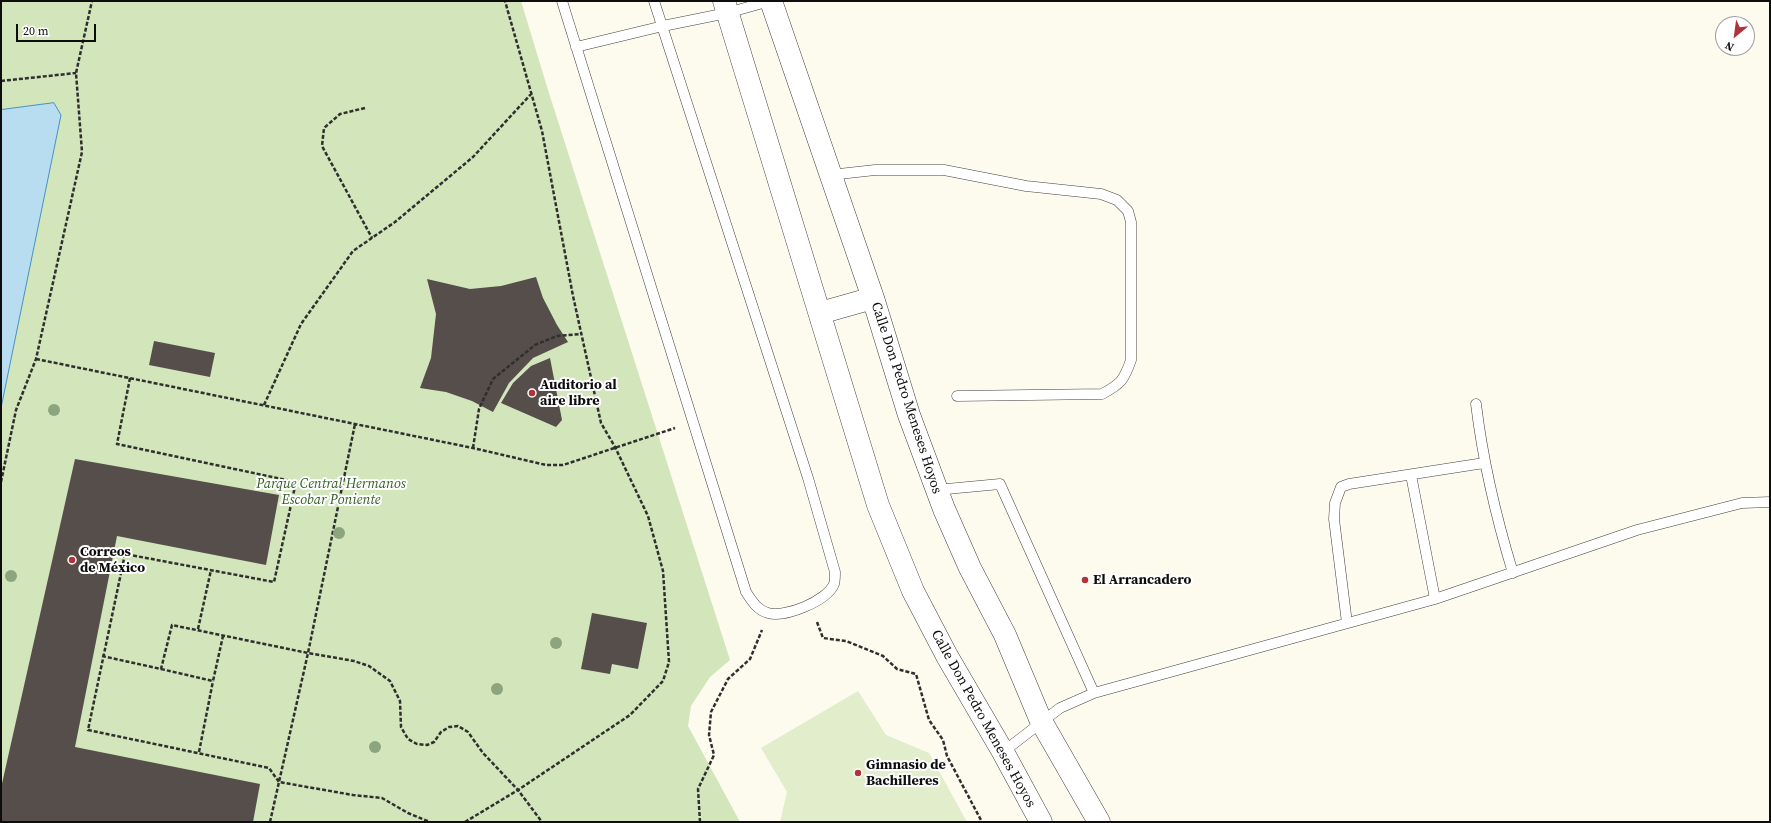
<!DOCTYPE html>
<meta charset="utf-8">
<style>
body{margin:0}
#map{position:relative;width:1771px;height:823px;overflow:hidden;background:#fdfaee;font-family:"Source Serif 4",serif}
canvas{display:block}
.frame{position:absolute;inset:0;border:2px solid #0d0d0d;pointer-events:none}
.north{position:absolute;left:1715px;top:16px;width:40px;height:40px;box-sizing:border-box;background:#fff;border:1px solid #9e9e9e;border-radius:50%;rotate:209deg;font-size:11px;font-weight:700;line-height:16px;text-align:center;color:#0d0d0d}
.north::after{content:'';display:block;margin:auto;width:14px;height:18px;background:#b0323b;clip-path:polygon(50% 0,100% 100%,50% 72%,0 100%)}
.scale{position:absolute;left:16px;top:24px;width:80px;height:18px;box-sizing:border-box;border:2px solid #0d0d0d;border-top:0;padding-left:5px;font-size:12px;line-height:14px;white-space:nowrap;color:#0d0d0d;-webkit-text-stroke:3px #fff;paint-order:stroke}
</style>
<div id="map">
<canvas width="1771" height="823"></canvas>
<div class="frame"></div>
<div class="north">N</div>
<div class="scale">20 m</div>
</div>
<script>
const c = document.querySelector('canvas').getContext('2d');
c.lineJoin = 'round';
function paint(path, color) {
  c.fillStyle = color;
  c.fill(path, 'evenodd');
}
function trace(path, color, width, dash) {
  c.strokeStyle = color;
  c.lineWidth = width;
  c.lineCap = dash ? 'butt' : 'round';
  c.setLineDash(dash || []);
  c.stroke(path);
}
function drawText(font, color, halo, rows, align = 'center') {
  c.font = font + ' "Source Serif 4",serif';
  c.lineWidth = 4;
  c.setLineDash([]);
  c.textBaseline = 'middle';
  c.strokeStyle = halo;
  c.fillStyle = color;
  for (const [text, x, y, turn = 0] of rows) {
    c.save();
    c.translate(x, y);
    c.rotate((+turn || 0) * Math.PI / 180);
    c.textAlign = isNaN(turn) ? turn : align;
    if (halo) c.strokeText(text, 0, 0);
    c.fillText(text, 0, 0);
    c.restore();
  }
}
paint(new Path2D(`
 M1,1H521L548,90L730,660L710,677L691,706L688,726L740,822H1Z`), '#d2e5bb');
paint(new Path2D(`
 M858,691L886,735L929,753L967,822H780L787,792L761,748Z`), '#e2edcc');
const water = new Path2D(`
 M54,103L61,115L1,408V110Z`);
paint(water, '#b8ddf0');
trace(water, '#4593c1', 1);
paint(new Path2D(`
 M536,277L543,298L557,325L568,342L533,358L509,383L493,412L472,401L446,392L420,388L431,358L436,314L427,279L470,289L501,286Z
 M154,341L215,353L210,377L149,365Z
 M550,358L562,420L556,427L501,403L513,383L531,366Z
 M75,459L279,495L266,565L117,536L75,747L260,784L253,822H1V788Z
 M592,613L647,623L638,669L612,664L610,674L581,669Z`), '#554e4a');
const service = new Path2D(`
 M562,1L746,592C752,601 757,610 768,613C785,618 827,601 834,584C835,581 835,575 835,572L808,478L654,1
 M576,47L663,26L727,13L770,1
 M830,175L875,170H944L1026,186L1101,194L1117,200L1128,211L1131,222V360C1124,380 1121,384 1102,394L957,396
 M1476,404C1483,462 1496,517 1513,573
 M1411,475L1435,599
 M936,490L1000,484L1094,693
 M1347,623L1334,519L1335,503L1341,487L1349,484L1484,463
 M1003,752L1060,708L1094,693L1435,599L1637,530L1742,503L1770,502`);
const tertiary = new Path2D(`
 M724,1L878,505L913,591L947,656L1003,752L1041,822
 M771,1L873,298L909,415L944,509L970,568L1005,635L1041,721L1099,822
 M820,313L873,298`);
trace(service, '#404040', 11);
trace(tertiary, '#404040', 23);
trace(new Path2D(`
 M1,81L76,73
 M365,108L340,114L324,128L322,146L372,238
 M36,359L473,448L546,465H563L675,428
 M130,378L117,444L296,482L274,582L125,554L88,730L269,768L279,782L353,795L382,798L408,813L430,822
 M264,405L301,324L353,251L395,222L473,157L532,93
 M473,448L479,409L493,379L535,345L557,336L581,334
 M1,482L16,410L36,359L82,152L76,73L92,1
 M817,622L823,638L846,641L883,656L897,669L916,674L929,720L943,740L947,756L982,822
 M198,629L211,570
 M102,656L161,669L172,625L308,653L354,661L369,666L390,681L400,701L401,727L408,739L417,744L427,745L434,742L441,732L449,727L458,726L468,732L483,753L518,790L542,822
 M161,669L213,681L223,636
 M199,752L213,681
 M270,822L308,653L355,424
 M465,822L518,790L630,715L663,681L669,662L663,571L648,516L615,447L601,423L573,296L542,131L505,1
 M700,822L698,789L714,755L709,735L711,712L728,679L750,659L762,630`), '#2f2f2f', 2.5, [4, 2]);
trace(service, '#fff', 10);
trace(tertiary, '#fff', 22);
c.fillStyle = '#8da57e';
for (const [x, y] of [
 [54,410],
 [339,533],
 [11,576],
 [556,643],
 [497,689],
 [375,747]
]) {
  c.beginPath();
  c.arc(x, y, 6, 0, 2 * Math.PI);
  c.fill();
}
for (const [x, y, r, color] of [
 [532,393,4,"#b0323b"],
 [72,560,4,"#b0323b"],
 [1085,580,4,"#b0323b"],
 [858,773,4,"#b0323b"]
]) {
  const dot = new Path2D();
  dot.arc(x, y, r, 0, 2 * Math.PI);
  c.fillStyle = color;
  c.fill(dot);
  trace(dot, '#fff', 1.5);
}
drawText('bold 14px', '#0d0d0d', '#fff', [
 ["Auditorio al",540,385],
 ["aire libre",540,401],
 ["Correos",80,552],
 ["de México",80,568],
 ["El Arrancadero",1093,580],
 ["Gimnasio de",866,765],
 ["Bachilleres",866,781]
], 'left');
drawText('14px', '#0d0d0d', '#fff', [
 ["Calle Don Pedro Meneses Hoyos",906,398,72],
 ["Calle Don Pedro Meneses Hoyos",983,719,61]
]);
drawText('italic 14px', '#315f23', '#fff', [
 ["Parque Central Hermanos",331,484],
 ["Escobar Poniente",331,500]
]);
</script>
